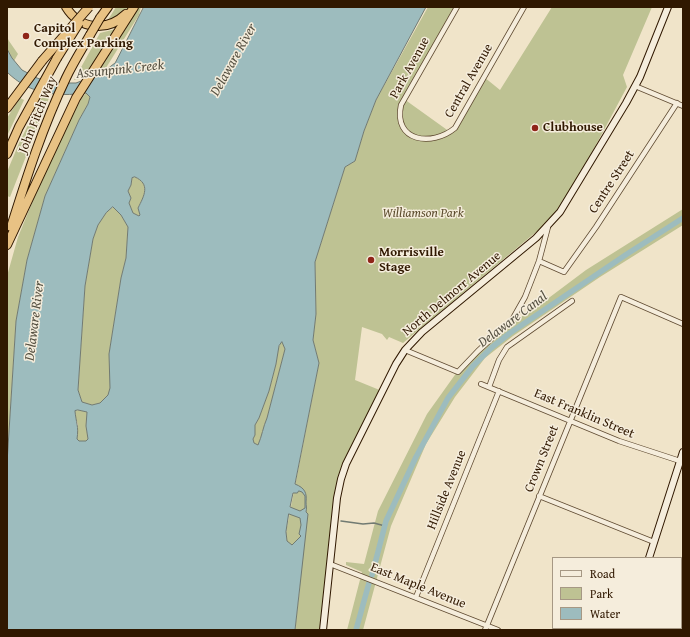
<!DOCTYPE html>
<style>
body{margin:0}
#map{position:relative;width:690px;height:637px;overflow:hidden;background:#f0e4c9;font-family:"Gentium Book Plus",serif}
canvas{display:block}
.frame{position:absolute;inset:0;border:8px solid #301800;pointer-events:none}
.legend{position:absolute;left:552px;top:557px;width:130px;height:72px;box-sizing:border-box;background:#f5eddc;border:1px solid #a69884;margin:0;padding:5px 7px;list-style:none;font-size:12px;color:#301800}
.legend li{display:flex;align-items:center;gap:8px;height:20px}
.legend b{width:20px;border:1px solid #a69884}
</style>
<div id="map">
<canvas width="690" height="637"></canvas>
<div class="frame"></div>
<ul class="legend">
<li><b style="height:5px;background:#f5eddc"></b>Road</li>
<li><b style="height:11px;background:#bec293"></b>Park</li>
<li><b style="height:11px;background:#9dbcbe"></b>Water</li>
</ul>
</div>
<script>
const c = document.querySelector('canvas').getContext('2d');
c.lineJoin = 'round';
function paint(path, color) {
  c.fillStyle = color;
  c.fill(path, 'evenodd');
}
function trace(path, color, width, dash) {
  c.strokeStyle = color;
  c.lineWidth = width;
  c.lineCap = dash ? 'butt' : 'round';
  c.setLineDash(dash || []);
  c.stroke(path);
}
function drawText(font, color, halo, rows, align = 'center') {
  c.font = font + ' "Gentium Book Plus",serif';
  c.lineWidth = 3;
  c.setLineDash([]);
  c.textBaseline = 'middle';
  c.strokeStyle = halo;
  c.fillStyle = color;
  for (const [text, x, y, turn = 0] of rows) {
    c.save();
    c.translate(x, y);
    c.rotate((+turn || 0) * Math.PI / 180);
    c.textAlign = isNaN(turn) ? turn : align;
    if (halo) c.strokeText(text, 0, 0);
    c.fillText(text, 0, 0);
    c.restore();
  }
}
paint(new Path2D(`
 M116,7H128L122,16L106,23Z
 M137,7H141L139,15L104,71H96Z
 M428,7H456L404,99L450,132L484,77L500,90L552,7H652L623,75L627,87L560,212L403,343L389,337L387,340L382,334L362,327L355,380L382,391L347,462L335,517L323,630H295L300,587L293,571L288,552L286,532L319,363L313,340L316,314L315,262L345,167L355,161L364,131L376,100Z
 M116,29L85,78L74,80L100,33Z
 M7,37L9,41L18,54L14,61L7,49Z
 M86,93L90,97L88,104L79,120L45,196L27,260L16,321L7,463V276L18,237L34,198L68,124L81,99Z
 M43,95L49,98L10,197L7,196V172L19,143Z
 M20,98L24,100L7,136V118Z
 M135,177C151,184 144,196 138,208L140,215L139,216L133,213L129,203L131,198L128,191L131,185L132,178Z
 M113,207L121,215L128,227L126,258L121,278L109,354L111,388L108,395L101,403L92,405L82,402L78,390L85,286L93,239L98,225L106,213Z
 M683,209V225L600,277L513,336L485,358L455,397L426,444L391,526L363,630H347L362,572L346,565V562L364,564L378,511L427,414L462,365L495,334L542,303L586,270Z
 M282,341L285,349L267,418C263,427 262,436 258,445L254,443L253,439L255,435V425L259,418L269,391L276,364L279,346Z
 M78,410L87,412L86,426L88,439L86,441H79L77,439L78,424L76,419L75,411Z`), '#bec293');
const water = new Path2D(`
 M144,7H426L376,100L364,131L355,161L345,167L315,262L316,314L313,340L319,363L295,484C305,488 307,493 306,502C306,506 307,508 306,512L308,514L295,630H7V463L16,321L27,260L45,196L79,120L88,104L90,97L86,93C56,97 29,94 7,72V49L12,58L22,70L37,78L54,83H76L102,73L115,63ZM135,177C151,184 144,196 138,208L140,215L139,216L133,213L129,203L131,198L128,191L131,185L132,178ZM113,207L121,215L128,227L126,258L121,278L109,354L110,388L108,395L100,403L92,405L82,402L78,390L85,286L93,239L98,225L106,213ZM282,342L285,349L267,418C263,427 262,436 258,445L254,443L253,439L255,435V425L259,418L269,391L276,364L279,346ZM78,410L87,412L86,426L88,439L86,441H79L77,439C79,426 76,423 75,411ZM299,491L302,492L305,496V508L300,511L290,507L293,493H297ZM289,514L300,518L301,525L299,534L301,536L292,545L287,541L286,532Z`);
paint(water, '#9dbcbe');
trace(water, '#717a72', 1);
trace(new Path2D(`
 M341,521L363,524L374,523L385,526`), '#717a72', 1.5);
trace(new Path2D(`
 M372,575L386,521L416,457L448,398L473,366L491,348L510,333L627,254L683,218
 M356,630L369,583`), '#9dbcbe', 5.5);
const minor = new Path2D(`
 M457,7L401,105C393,142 432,147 455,128L524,7
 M635,86L683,106
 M539,261L564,272L596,227L677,103
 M405,350L458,372L478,351L512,320L525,297L539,261L548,227
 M481,384L619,441L683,462
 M489,387L499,360L507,347L572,301
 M539,496L654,542
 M330,564L498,630
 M681,583L683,578
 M416,597L499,391
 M681,620L683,621
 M485,630L621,297L683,324`);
const secondary = new Path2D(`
 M649,558L683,452
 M323,630L337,498L341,479L346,464L396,364L405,350L422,332L536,238L560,212L626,103L640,77L668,7
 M626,630L627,628`);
const motorway = new Path2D(`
 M66,7C80,30 107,32 126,14
 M100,18L108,7
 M7,108L42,61
 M7,154L19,127L57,58
 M11,227C27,176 43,126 66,78C73,63 82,49 90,35
 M7,245L76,98L134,7`);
trace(minor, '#604b32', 6);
trace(secondary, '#301800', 8);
trace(motorway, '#301800', 10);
trace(minor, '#f5eddc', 4.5);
trace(secondary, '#f5eddc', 6);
trace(motorway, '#e8c284', 8);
const motorwayBridge = new Path2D(`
 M90,35L100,18
 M57,58L79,23
 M42,61L89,7`);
trace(motorwayBridge, '#301800', 10, []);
trace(motorwayBridge, '#e8c284', 8);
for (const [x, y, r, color] of [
 [26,36,4,"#8f2418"],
 [535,128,4,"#8f2418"],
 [371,260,4,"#8f2418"]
]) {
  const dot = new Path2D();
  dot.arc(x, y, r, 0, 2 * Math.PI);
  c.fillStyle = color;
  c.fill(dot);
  trace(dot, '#f5eddc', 1.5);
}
drawText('bold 13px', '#301800', '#f5eddc', [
 ["Capitol",34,29],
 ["Complex Parking",34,44],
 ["Clubhouse",543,128],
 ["Morrisville",379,253],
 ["Stage",379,268]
], 'left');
drawText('13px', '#301800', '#f5eddc', [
 ["Park Avenue",410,68,-61],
 ["Central Avenue",469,81,-60],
 ["John Fitch Way",38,115,-68],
 ["Centre Street",612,182,-57],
 ["North Delmorr Avenue",452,294,-40],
 ["East Franklin Street",584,414,23],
 ["Crown Street",542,459,-68],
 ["Hillside Avenue",447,490,-68],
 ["East Maple Avenue",418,586,22]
]);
drawText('italic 13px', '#5b4b2c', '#f5eddc', [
 ["Williamson Park",423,214]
]);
drawText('italic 14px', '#565142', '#f5eddc', [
 ["Delaware River",234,60,-61],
 ["Assunpink Creek",120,70,-6],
 ["Delaware Canal",513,320,-37],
 ["Delaware River",35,321,-83]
]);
</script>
